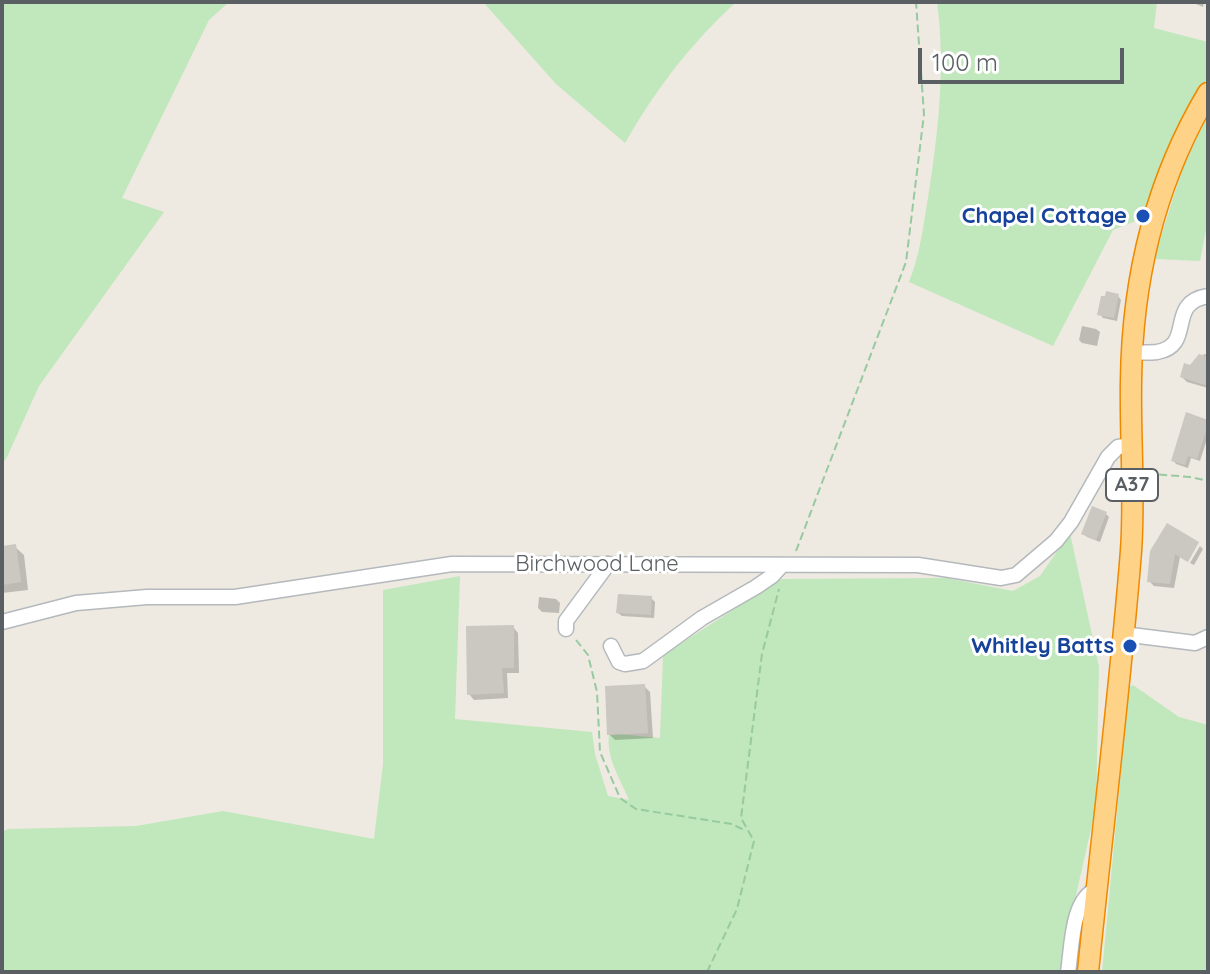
<!DOCTYPE html>
<style>
body{margin:0}
#map{position:relative;width:1210px;height:974px;overflow:hidden;background:#eeeae1;font-family:Quicksand,sans-serif}
canvas{display:block}
.frame{position:absolute;inset:0;border:4px solid #5a5f63;pointer-events:none}
.scale{position:absolute;left:918px;top:48px;width:206px;height:36px;box-sizing:border-box;border:4px solid #5a5f63;border-top:0;padding-left:10px;font-size:24px;line-height:28px;white-space:nowrap;color:#5a5f63;-webkit-text-stroke:6px #fff;paint-order:stroke}
</style>
<div id="map">
<canvas width="1210" height="974"></canvas>
<div class="frame"></div>
<div class="scale">100 m</div>
</div>
<script>
const c = document.querySelector('canvas').getContext('2d');
c.lineJoin = 'round';
function paint(path, color) {
  c.fillStyle = color;
  c.fill(path, 'evenodd');
}
function trace(path, color, width, dash) {
  c.strokeStyle = color;
  c.lineWidth = width;
  c.lineCap = dash ? 'butt' : 'round';
  c.setLineDash(dash || []);
  c.stroke(path);
}
function drawText(font, color, halo, rows, align = 'center') {
  c.font = font + ' Quicksand,sans-serif';
  c.lineWidth = 6;
  c.setLineDash([]);
  c.textBaseline = 'middle';
  c.strokeStyle = halo;
  c.fillStyle = color;
  for (const [text, x, y, turn = 0] of rows) {
    c.save();
    c.translate(x, y);
    c.rotate((+turn || 0) * Math.PI / 180);
    c.textAlign = isNaN(turn) ? turn : align;
    if (halo) c.strokeText(text, 0, 0);
    c.fillText(text, 0, 0);
    c.restore();
  }
}
paint(new Path2D(`
 M2,2H229L209,20L122,198L164,212L39,386L7,457L2,464Z
 M483,2H736C691,43 655,90 625,143L556,84Z
 M937,2H1157L1154,28L1208,42V77L1173,135L1148,216L1113,230L1053,346L909,282C920,255 923,227 928,198C938,134 946,67 937,2Z
 M1208,116V219L1200,261L1154,259L1184,163Z
 M1070,533L1099,667L1096,807L1074,904L1063,972H2V832L8,829L136,826L223,811L374,839L383,764V590L460,576L455,719L592,732L595,754L608,796L629,800C620,778 606,759 609,733L660,738L663,655L781,579L946,578L1013,591L1040,576Z
 M1133,685L1179,717L1208,725V972H1102L1129,687Z`), '#c1e7bc');
paint(new Path2D(`
 M1191,2H1204L1203,7Z
 M1118,296L1121,300L1117,321L1103,318L1100,314Z
 M1082,326L1096,329L1100,332L1097,346L1082,343L1079,340Z
 M1204,354L1208,355V388L1187,382L1182,377Z
 M1208,422V436L1200,461L1191,458L1188,468L1176,464L1173,460Z
 M1106,514L1109,517L1100,542L1087,537L1083,533Z
 M1168,526L1186,561L1180,557L1174,588L1154,586L1149,581Z
 M1200,546L1203,549L1194,565L1190,563Z
 M15,547L24,555L28,590L2,593V548Z
 M539,597L556,599L560,603L559,613L542,612L538,608Z
 M651,598L655,602L654,618L622,616L618,613Z
 M513,627L518,633L519,673H507L508,698L474,700L469,694Z
 M644,686L650,692L653,738L615,740L609,734Z`), '#0003');
paint(new Path2D(`
 M1106,291L1119,294L1114,318L1097,315L1101,296H1105Z
 M1199,354L1208,357V386L1180,377L1184,363L1190,365Z
 M1186,412L1208,420V425L1197,459L1188,456L1185,465L1171,461Z
 M1092,506L1107,512L1096,540L1081,534Z
 M1167,523L1199,542L1188,562L1175,554L1170,584L1147,582L1150,551Z
 M16,544L21,582L2,585V546Z
 M618,594L652,596L651,615L616,613Z
 M514,625V668H502L504,693L467,695L466,626Z
 M645,684L648,733L607,735L605,686Z`), '#cbc7c1');
const minor = new Path2D(`
 M1131,353C1140,352 1149,353 1157,352C1196,345 1165,303 1208,296
 M2,622L76,603L147,597H235L452,564L918,565L1001,578L1016,575L1056,541L1071,522L1108,457L1118,447L1131,445
 M566,629V621L608,564
 M1123,634L1195,643L1208,637
 M611,646L619,662L625,664L643,661L702,618L756,587L772,576L782,565
 M1068,972C1072,948 1071,899 1097,889`);
const highway = new Path2D(`
 M1088,972C1102,832 1120,691 1131,551C1135,495 1130,438 1131,382C1132,279 1155,182 1208,93`);
trace(minor, '#b4b9bd', 17);
trace(highway, '#ef8900', 23);
trace(new Path2D(`
 M1148,471L1153,474L1190,477L1208,481
 M796,551L906,262L924,114L916,2
 M576,640L588,655L597,692L600,752L620,798L636,809L732,824L744,830
 M707,972L737,909L754,841L741,818L762,654L779,589`), '#97caa0', 2, [8, 4]);
trace(minor, '#fff', 14);
trace(highway, '#ffd387', 20);
for (const [x, y, r, color] of [
 [1143,216,8,"#1a4fb4"],
 [1130,646,8,"#1a4fb4"]
]) {
  const dot = new Path2D();
  dot.arc(x, y, r, 0, 2 * Math.PI);
  c.fillStyle = color;
  c.fill(dot);
  trace(dot, '#fff', 3);
}
for (const [x, y, w] of [
 [1132,485,52]
]) {
  const box = new Path2D();
  box.roundRect(x - w / 2, y - 16, w, 32, 6);
  c.fillStyle = '#fff';
  c.fill(box);
  trace(box, '#5a5f63', 2);
}
drawText('bold 20px', '#5a5f63', null, [
 ["A37",1132,485]
]);
drawText('bold 22px', '#164399', '#fff', [
 ["Chapel Cottage",1127,216],
 ["Whitley Batts",1114,646]
], 'right');
drawText('22px', '#5a5f63', '#fff', [
 ["Birchwood Lane",597,564]
]);
</script>
